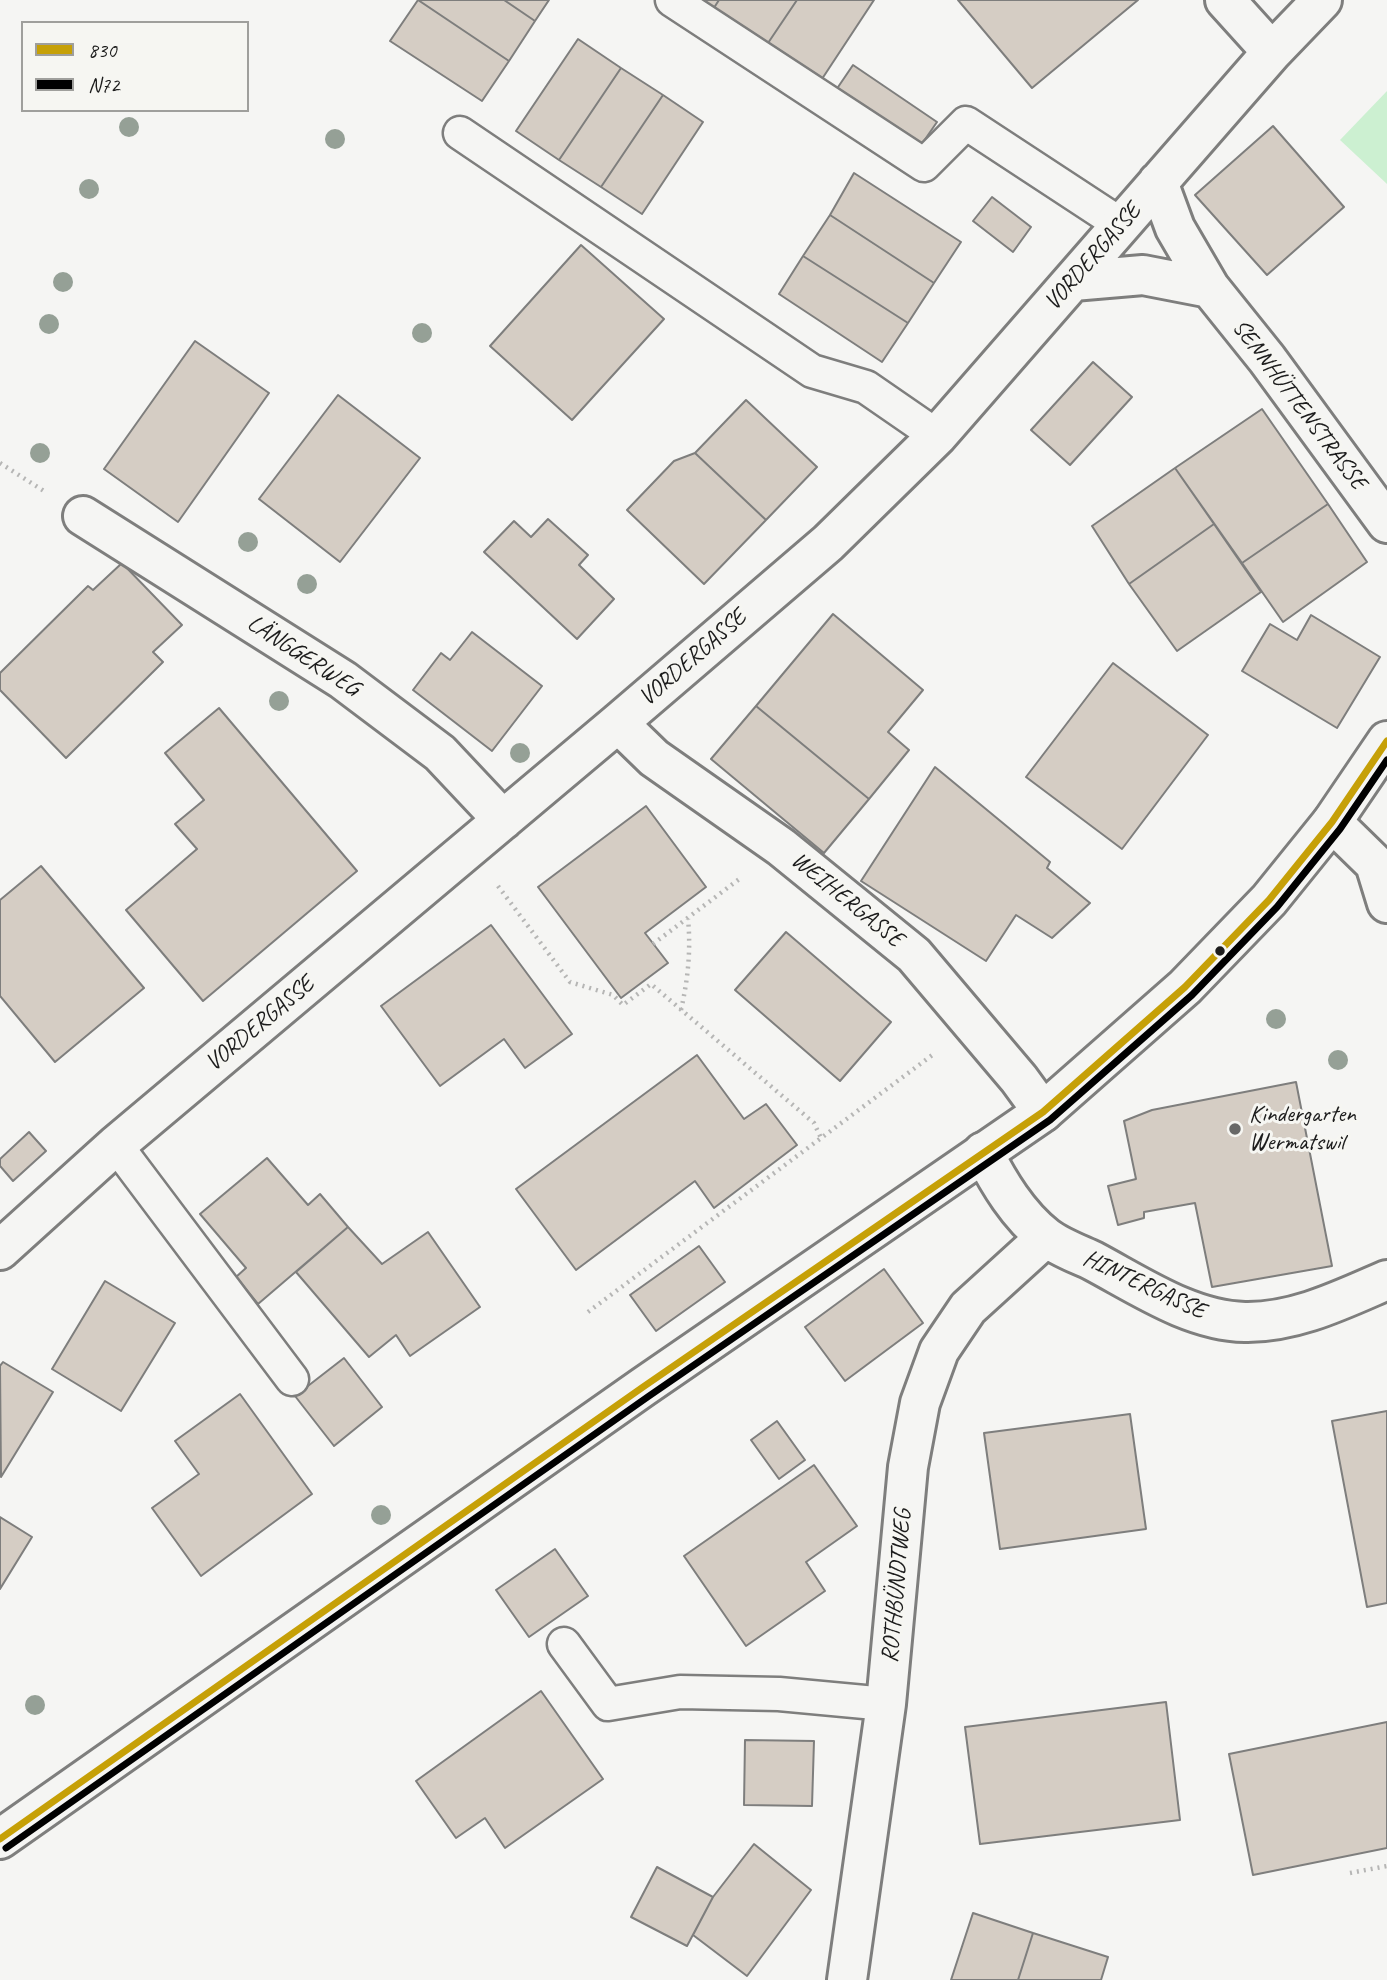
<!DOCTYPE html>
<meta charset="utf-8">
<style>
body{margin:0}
#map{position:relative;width:1387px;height:1980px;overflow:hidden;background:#f5f5f3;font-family:Caveat,sans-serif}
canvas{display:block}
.legend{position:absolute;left:21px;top:21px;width:228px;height:91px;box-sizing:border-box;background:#f6f6f2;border:2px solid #9f9f9c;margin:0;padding:9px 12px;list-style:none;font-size:21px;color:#1c1c1c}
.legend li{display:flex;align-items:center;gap:14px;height:35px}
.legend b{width:35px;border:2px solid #9f9f9c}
</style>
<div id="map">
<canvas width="1387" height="1980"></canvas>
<ul class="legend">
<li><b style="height:9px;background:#c6a007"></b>830</li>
<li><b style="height:9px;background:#000"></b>N72</li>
</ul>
</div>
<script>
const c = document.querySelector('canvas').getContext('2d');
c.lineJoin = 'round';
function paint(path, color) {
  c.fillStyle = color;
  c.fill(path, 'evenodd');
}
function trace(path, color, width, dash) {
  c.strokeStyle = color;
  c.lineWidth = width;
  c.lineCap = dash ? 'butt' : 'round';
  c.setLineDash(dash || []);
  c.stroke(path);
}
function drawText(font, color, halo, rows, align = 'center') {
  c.font = font + ' Caveat,sans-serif';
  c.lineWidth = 6;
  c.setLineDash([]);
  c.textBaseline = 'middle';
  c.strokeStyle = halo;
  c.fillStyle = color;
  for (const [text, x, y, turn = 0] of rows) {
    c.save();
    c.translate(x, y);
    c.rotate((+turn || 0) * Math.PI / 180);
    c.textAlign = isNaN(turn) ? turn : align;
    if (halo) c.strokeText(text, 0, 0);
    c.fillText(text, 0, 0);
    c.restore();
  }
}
paint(new Path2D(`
 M1387,91V184L1340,140Z`), '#ccf0d1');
const building = new Path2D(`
 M418,0L509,61L482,101L390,41Z
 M418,0H504L535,21L509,61Z
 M504,0H549L535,21Z
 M688,0H719L710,14Z
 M719,0H797L764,49L710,14Z
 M797,0H874L818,85L764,49Z
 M958,0H1138L1032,88Z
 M578,39L621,68L559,160L516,131Z
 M853,65L937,122L917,151L834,93Z
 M621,68L663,95L601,187L559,160Z
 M663,95L703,122L642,214L601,187Z
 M1273,126L1344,207L1267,275L1195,195Z
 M854,173L961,242L934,283L830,215Z
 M992,197L1031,227L1013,252L973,221Z
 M830,215L934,283L908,323L803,256Z
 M581,245L664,319L572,420L490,346Z
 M803,256L908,323L882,362L779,294Z
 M195,341L269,393L178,522L104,469Z
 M1093,362L1132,397L1070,465L1031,430Z
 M338,395L420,458L340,562L259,499Z
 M746,400L817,467L766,520L695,453Z
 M1262,409L1328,504L1242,563L1175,468Z
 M695,453L766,520L704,584L627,510L674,461Z
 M1175,468L1214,524L1129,584L1092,526Z
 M1328,504L1367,562L1283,622L1242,563Z
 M548,519L588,555L579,565L614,599L577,639L484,552L514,521L531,537Z
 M1214,524L1261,592L1177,651L1129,584Z
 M122,563L182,625L153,652L163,662L66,758L0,690V673L88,586L93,590Z
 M833,614L923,690L888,732L909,750L869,799L756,706Z
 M1311,615L1380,657L1337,728L1242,671L1270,624L1297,640Z
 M472,632L542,686L492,751L413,690L441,653L450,660Z
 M1113,663L1208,735L1122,849L1026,777Z
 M756,706L869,799L824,853L711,759Z
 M219,708L357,871L203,1001L126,910L197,849L175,824L204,800L165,753Z
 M935,767L1050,862L1047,868L1090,903L1052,938L1016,915L986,961L861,881Z
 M646,806L706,887L645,933L668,963L621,998L538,887Z
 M41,866L144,988L55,1062L0,996V900Z
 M491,925L572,1034L525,1068L504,1039L440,1086L381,1006Z
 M786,932L891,1022L840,1081L735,990Z
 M697,1055L744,1119L766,1104L797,1145L714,1208L695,1181L576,1270L516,1189Z
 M1296,1082L1332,1266L1212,1287L1195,1203L1144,1212V1218L1118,1225L1108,1186L1136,1179L1124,1121L1152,1110Z
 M29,1132L46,1151L13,1181L0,1166V1159Z
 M267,1158L308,1205L320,1194L348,1227L258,1304L236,1277L246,1268L200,1214Z
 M348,1227L382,1264L428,1232L480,1307L410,1356L396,1335L369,1357L296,1272Z
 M699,1246L725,1282L656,1331L630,1295Z
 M884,1269L923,1323L845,1381L805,1327Z
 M105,1281L175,1323L121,1411L52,1369Z
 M344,1358L382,1407L334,1446L295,1396Z
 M3,1362L53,1392L1,1477L0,1366Z
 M240,1394L312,1494L201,1576L152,1508L199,1474L175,1441Z
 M1387,1411V1603L1367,1607L1332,1421Z
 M1130,1414L1146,1529L1000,1549L984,1433Z
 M777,1421L805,1460L779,1479L751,1440Z
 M814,1465L857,1526L806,1562L825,1591L746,1646L684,1556Z
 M0,1517L32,1537L0,1589Z
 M555,1549L588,1596L529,1637L496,1590Z
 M541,1691L603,1779L505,1848L485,1818L456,1838L416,1781Z
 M1166,1702L1180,1820L980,1844L965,1727Z
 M1387,1722V1848L1253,1875L1229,1754Z
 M745,1740L814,1741L812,1806L744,1805Z
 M754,1844L811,1890L747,1976L693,1935L713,1897Z
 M657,1867L713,1897L687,1946L631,1917Z
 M973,1913L1033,1933L1018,1980H951Z
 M1033,1933L1108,1957L1101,1980H1018Z`);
paint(building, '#d5cdc4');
trace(building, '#7e7e7d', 2);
const service = new Path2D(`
 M672,0L924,165L966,123L1120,224
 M460,133L812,371L866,387L937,436
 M116,1145L292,1379
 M564,1644L608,1704L680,1692L779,1694L886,1704`);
const minor = new Path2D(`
 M1225,0L1272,52
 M1158,182L1175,228L1210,288L1267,359L1387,523
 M1073,281L1143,275L1210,288
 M83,516L343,680L440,753L503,820
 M618,723L654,758L781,847L914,955L1019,1079L1043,1112
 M1332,822L1375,864L1387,903
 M983,1152C999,1183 1018,1215 1046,1237C1059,1247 1078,1254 1093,1261C1140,1286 1191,1321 1245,1322C1295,1323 1343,1299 1387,1280
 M0,1250L116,1145L618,723L828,543L937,436L1272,52L1322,0
 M847,1980L886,1704L908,1467L920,1403L939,1351L968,1308L1046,1237`);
const secondary = new Path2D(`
 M0,1839L643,1387L1043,1112L1185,987L1269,900L1332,822L1387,741`);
trace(service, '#7e7e7d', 37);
trace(minor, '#7e7e7d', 44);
trace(secondary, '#7e7e7d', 44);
trace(new Path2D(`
 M0,463L44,491
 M498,886L570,982L613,995L623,1005L651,984L814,1123L821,1138
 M653,944L742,877
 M681,1010C688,979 691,950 688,919
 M588,1312L935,1053
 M1350,1873L1387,1866`), '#b6b6b5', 4.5, [2, 5]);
trace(service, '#f5f5f3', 32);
trace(minor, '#f5f5f3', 38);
trace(secondary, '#f5f5f3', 38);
trace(new Path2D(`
 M0,1839L643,1387L1043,1112L1185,987L1269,900L1332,822L1387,741`), '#c6a007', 7);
trace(new Path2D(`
 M6,1848L649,1396L1050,1120L1192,995L1277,907L1340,829L1387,760`), '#000', 7);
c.fillStyle = '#95a096';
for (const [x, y] of [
 [129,127],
 [335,139],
 [89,189],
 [63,282],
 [49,324],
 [422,333],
 [40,453],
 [248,542],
 [307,584],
 [279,701],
 [520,753],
 [1276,1019],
 [1338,1060],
 [381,1515],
 [35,1705]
]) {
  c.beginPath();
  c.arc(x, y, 10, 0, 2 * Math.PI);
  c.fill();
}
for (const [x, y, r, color] of [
 [1220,951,6,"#1c1c1c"],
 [1235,1129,7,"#686867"]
]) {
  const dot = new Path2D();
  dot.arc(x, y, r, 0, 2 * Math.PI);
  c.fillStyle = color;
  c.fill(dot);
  trace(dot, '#f6f6f2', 2.5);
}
drawText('24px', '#1c1c1c', '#f6f6f2', [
 ["VORDERGASSE",1093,257,-49],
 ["SENNHÜTTENSTRASSE",1299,405,53],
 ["LÄNGGERWEG",303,656,33],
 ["VORDERGASSE",693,658,-41],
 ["WEIHERGASSE",847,900,39],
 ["VORDERGASSE",260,1024,-40],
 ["HINTERGASSE",1144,1285,25],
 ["ROTHBÜNDTWEG",897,1586,-85]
]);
drawText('24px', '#1c1c1c', '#f6f6f2', [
 ["Kindergarten",1249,1115],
 ["Wermatswil",1249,1143]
], 'left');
</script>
